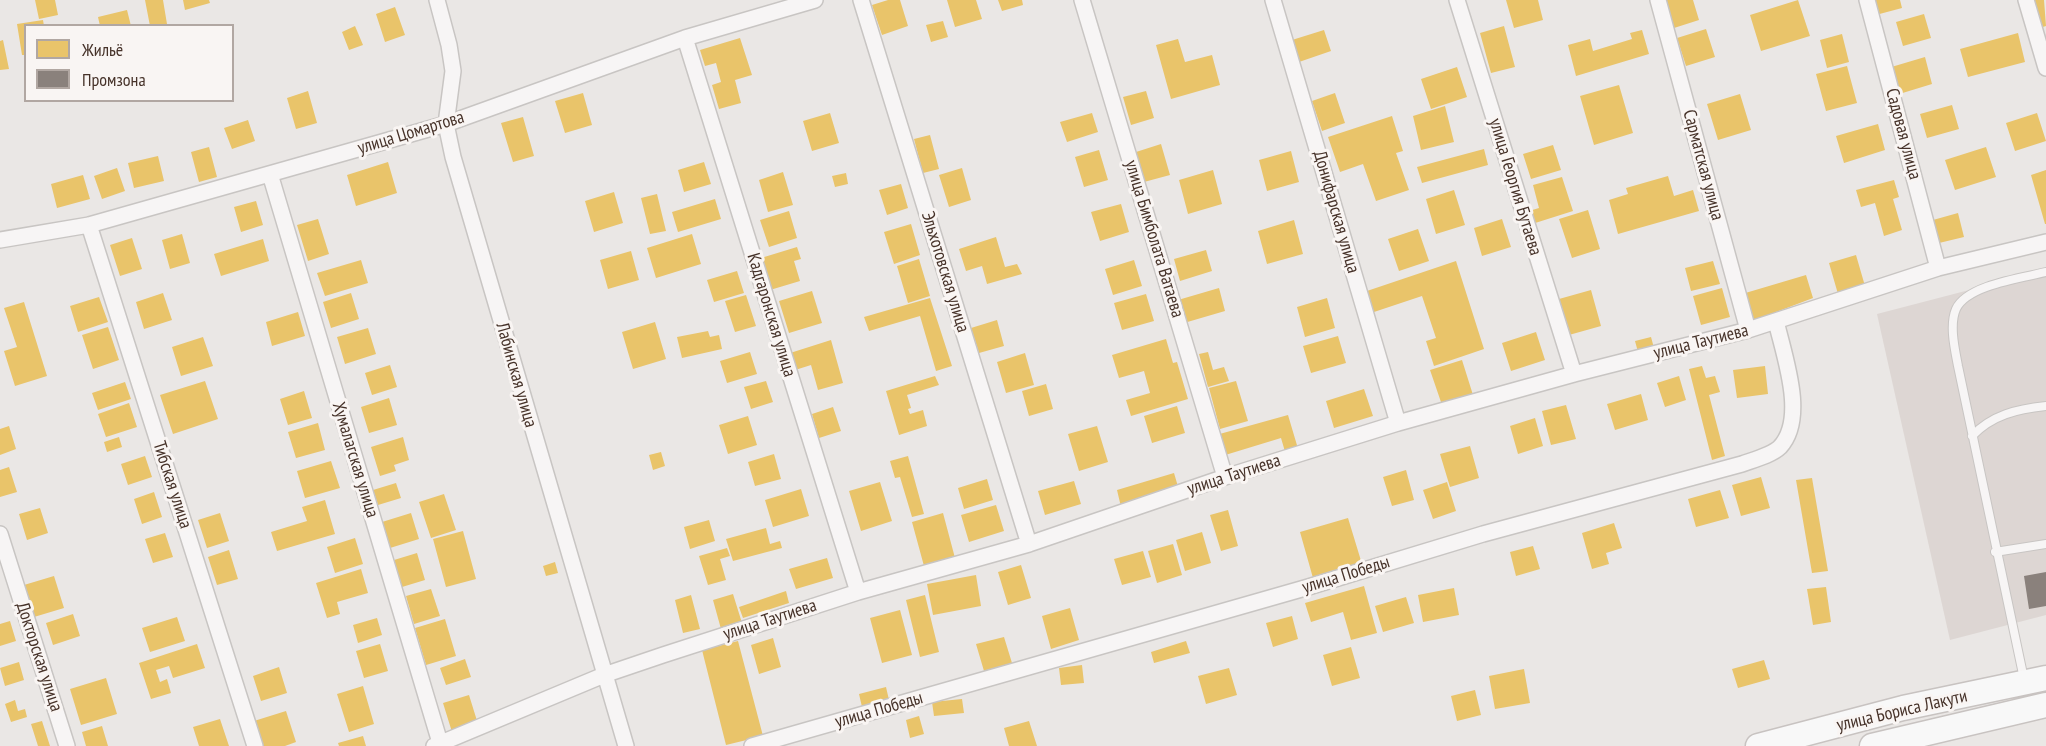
<!DOCTYPE html>
<meta charset="utf-8">
<style>
body{margin:0}
#map{position:relative;width:2046px;height:746px;overflow:hidden;background:#eae7e5;font-family:"PT Sans Narrow",sans-serif}
canvas{display:block}
.legend{position:absolute;left:24px;top:24px;width:210px;height:78px;box-sizing:border-box;background:#f9f5f3;border:2px solid #b1a7a2;margin:0;padding:8px 10px;list-style:none;font-size:18px;color:#463229}
.legend li{display:flex;align-items:center;gap:12px;height:30px}
.legend b{width:30px;border:2px solid #b1a7a2}
</style>
<div id="map">
<canvas width="2046" height="746"></canvas>
<ul class="legend">
<li><b style="height:16px;background:#e9c46a"></b>Жильё</li>
<li><b style="height:16px;background:#8a817c"></b>Промзона</li>
</ul>
</div>
<script>
const c = document.querySelector('canvas').getContext('2d');
c.lineJoin = 'round';
function paint(path, color) {
  c.fillStyle = color;
  c.fill(path, 'evenodd');
}
function trace(path, color, width, dash) {
  c.strokeStyle = color;
  c.lineWidth = width;
  c.lineCap = dash ? 'butt' : 'round';
  c.setLineDash(dash || []);
  c.stroke(path);
}
function drawText(font, color, halo, rows, align = 'center') {
  c.font = font + ' "PT Sans Narrow",sans-serif';
  c.lineWidth = 6;
  c.setLineDash([]);
  c.textBaseline = 'middle';
  c.strokeStyle = halo;
  c.fillStyle = color;
  for (const [text, x, y, turn = 0] of rows) {
    c.save();
    c.translate(x, y);
    c.rotate((+turn || 0) * Math.PI / 180);
    c.textAlign = isNaN(turn) ? turn : align;
    if (halo) c.strokeText(text, 0, 0);
    c.fillText(text, 0, 0);
    c.restore();
  }
}
paint(new Path2D(`
 M2046,270V615L1950,640L1877,314Z`), '#ddd6d3');
paint(new Path2D(`
 M35,0H55L58,15L39,19Z
 M145,0H163L167,24L150,26Z
 M183,0H209L210,3L185,10Z
 M888,0H900L908,26L882,35L872,5Z
 M947,0H976L982,19L955,27Z
 M998,0H1022L1023,5L1002,11Z
 M1506,0H1538L1543,20L1514,28Z
 M1665,0H1693L1699,20L1674,28Z
 M1798,0L1810,36L1761,51L1750,15Z
 M1867,0H1900L1902,8L1872,16Z
 M2027,0H2044L2046,26L2036,29Z
 M395,7L405,35L385,42L376,14Z
 M127,10L131,26H100L98,17Z
 M1924,14L1931,38L1903,46L1896,22Z
 M43,20L44,26H26V55H22L17,24Z
 M943,21L948,37L931,42L926,25Z
 M355,26L363,45L349,50L342,32Z
 M1504,26L1515,67L1491,73L1480,33Z
 M1706,29L1715,57L1686,66L1677,38Z
 M1324,30L1331,51L1299,62L1292,40Z
 M1642,30L1649,54L1576,76L1568,45L1590,39L1593,51L1632,39L1630,33Z
 M2018,33L2025,62L1968,77L1960,49Z
 M1842,34L1849,62L1827,68L1820,40Z
 M740,38L752,75L735,80L741,103L719,109L712,85L721,82L716,63L705,66L700,50Z
 M1178,39L1185,62L1212,55L1220,85L1171,99L1156,45Z
 M3,40L9,69L0,70V41Z
 M1925,57L1932,84L1896,95L1888,68Z
 M1847,66L1857,103L1826,111L1816,74Z
 M1457,67L1467,97L1431,109L1421,79Z
 M1619,85L1633,133L1594,145L1580,96Z
 M308,91L317,123L296,129L287,98Z
 M1146,91L1154,118L1131,125L1123,97Z
 M583,93L592,125L565,133L555,101Z
 M1335,93L1345,123L1322,131L1312,101Z
 M1740,94L1751,130L1718,140L1707,104Z
 M1952,105L1959,129L1927,138L1920,114Z
 M1445,106L1454,142L1421,150L1413,116Z
 M830,113L839,143L812,151L803,121Z
 M1092,113L1098,132L1067,142L1060,122Z
 M2037,113L2046,141L2015,151L2006,123Z
 M1392,116L1403,151L1396,153L1409,190L1376,201L1363,164L1340,172L1328,137Z
 M523,117L534,156L513,162L501,123Z
 M248,120L255,141L232,149L224,128Z
 M1878,124L1885,150L1844,163L1836,136Z
 M930,135L939,169L923,173L914,139Z
 M1161,144L1170,175L1144,182L1136,152Z
 M1553,145L1561,170L1531,179L1523,154Z
 M209,147L217,177L199,182L191,152Z
 M1986,147L1996,177L1955,190L1945,160Z
 M1484,149L1488,165L1422,183L1417,167Z
 M1099,150L1108,180L1084,187L1075,157Z
 M1291,151L1299,182L1267,191L1259,160Z
 M158,156L164,181L134,188L128,163Z
 M388,162L397,193L356,206L347,175Z
 M704,162L711,184L684,192L678,170Z
 M117,168L125,191L102,199L94,176Z
 M962,168L971,200L949,207L939,175Z
 M1213,170L1222,204L1188,214L1179,180Z
 M2046,170V224H2045L2031,175Z
 M783,172L793,205L768,212L759,180Z
 M846,173L848,184L835,187L832,176Z
 M83,175L90,199L57,208L51,184Z
 M1668,176L1674,196L1693,190L1699,211L1618,234L1609,200L1628,194L1626,188Z
 M1562,177L1573,211L1532,224L1529,211L1539,208L1533,185Z
 M1894,180L1899,197L1893,199L1902,230L1884,236L1875,203L1861,207L1856,190Z
 M901,184L908,208L887,215L879,190Z
 M1454,190L1465,225L1436,234L1426,199Z
 M614,192L623,223L594,232L585,201Z
 M657,194L666,231L650,234L641,198Z
 M715,199L721,219L678,232L672,212Z
 M256,201L263,225L241,232L234,207Z
 M1121,204L1129,232L1100,241L1091,212Z
 M1588,210L1600,249L1572,258L1559,219Z
 M789,211L797,238L769,247L760,220Z
 M1958,213L1964,237L1939,243L1933,220Z
 M318,219L329,254L308,261L297,225Z
 M1502,219L1511,247L1482,256L1474,228Z
 M1294,220L1303,254L1267,264L1258,231Z
 M911,224L920,255L894,264L884,232Z
 M1418,229L1429,261L1399,271L1388,239Z
 M182,234L190,263L170,269L162,240Z
 M692,234L701,264L656,278L647,248Z
 M996,237L1005,267L1017,264L1022,274L987,284L982,266L966,271L959,249Z
 M132,238L142,269L120,276L110,245Z
 M263,239L269,261L221,276L214,254Z
 M797,247L801,259L794,261L800,281L770,290L761,258Z
 M1206,250L1212,271L1180,281L1174,259Z
 M631,251L639,280L608,289L600,260Z
 M1856,255L1865,286L1838,294L1829,263Z
 M919,259L930,296L908,303L897,266Z
 M361,260L368,283L325,296L317,273Z
 M1134,260L1142,286L1113,295L1105,269Z
 M1456,261L1484,349L1434,366L1426,341L1436,338L1422,296L1368,314L1361,293Z
 M1713,261L1720,284L1691,291L1685,268Z
 M737,271L744,293L714,302L707,280Z
 M1806,275L1813,298L1750,322L1742,294Z
 M1219,288L1225,311L1184,323L1178,300Z
 M1722,288L1730,317L1701,325L1693,296Z
 M1591,290L1601,326L1569,335L1559,299Z
 M812,291L822,323L789,333L779,301Z
 M163,293L172,320L144,329L136,302Z
 M351,293L359,319L331,328L323,302Z
 M1146,294L1154,321L1122,330L1114,303Z
 M746,295L756,326L735,332L725,301Z
 M99,297L108,322L78,332L70,306Z
 M930,298L952,366L936,371L920,316L869,331L864,317Z
 M1327,298L1335,328L1305,337L1297,307Z
 M24,302L47,376L15,386L4,351L17,347L4,308Z
 M298,312L305,336L272,346L266,322Z
 M997,320L1004,346L979,353L971,328Z
 M655,322L666,359L633,369L622,332Z
 M108,327L119,360L93,369L82,335Z
 M368,328L376,354L345,364L337,337Z
 M708,331L710,337L719,335L722,349L682,358L677,337Z
 M1536,332L1545,360L1511,371L1502,343Z
 M1338,336L1346,363L1311,373L1303,346Z
 M203,337L213,366L181,376L172,347Z
 M1651,337L1654,348L1638,352L1635,341Z
 M1166,339L1173,363L1177,362L1188,399L1131,416L1126,400L1150,393L1144,371L1119,378L1112,355Z
 M831,340L843,383L818,390L811,365L792,371L787,354Z
 M750,352L757,374L727,383L720,361Z
 M1208,352L1213,370L1224,367L1229,381L1208,387L1199,354Z
 M1025,353L1034,385L1006,393L997,362Z
 M1462,360L1473,395L1442,405L1430,370Z
 M390,365L397,387L372,395L365,373Z
 M1702,366L1706,378L1715,376L1720,392L1709,395L1725,456L1712,460L1689,369Z
 M1765,366L1768,394L1737,398L1733,370Z
 M935,376L939,385L907,395L911,408L908,409L910,414L923,410L927,426L899,435L886,391Z
 M1679,376L1686,400L1665,407L1657,383Z
 M205,381L218,419L173,434L160,395Z
 M766,381L773,402L751,409L744,387Z
 M1236,381L1248,421L1220,429L1209,388Z
 M125,382L131,399L98,410L92,393Z
 M1046,384L1053,409L1029,416L1022,391Z
 M1364,389L1373,416L1334,428L1326,401Z
 M304,391L312,418L288,425L280,399Z
 M1641,394L1648,420L1615,430L1607,404Z
 M389,398L397,425L369,433L361,407Z
 M129,403L137,427L106,437L98,414Z
 M1566,405L1576,439L1551,445L1542,411Z
 M1177,406L1185,433L1152,443L1144,416Z
 M833,407L841,431L819,438L812,414Z
 M1288,415L1299,452L1286,455L1281,438L1222,456L1216,435Z
 M748,416L757,445L728,454L719,425Z
 M1535,418L1543,446L1518,454L1510,426Z
 M318,423L325,450L296,458L288,432Z
 M9,426L16,449L0,455V429Z
 M1097,426L1108,462L1079,471L1068,434Z
 M119,437L122,447L107,452L104,442Z
 M403,437L409,460L394,465L396,471L380,476L371,447Z
 M1470,446L1479,478L1450,487L1440,454Z
 M661,452L665,466L653,470L649,455Z
 M774,454L781,479L755,486L748,462Z
 M145,456L152,477L128,485L121,464Z
 M908,456L924,514L912,517L900,477L895,478L890,461Z
 M331,461L340,488L305,498L297,471Z
 M9,467L17,492L0,497V470Z
 M1406,470L1414,500L1392,506L1383,477Z
 M1174,473L1179,490L1121,507L1117,490Z
 M1761,477L1770,508L1741,516L1732,485Z
 M1812,478L1828,571L1812,573L1796,480Z
 M987,479L993,500L964,509L958,488Z
 M1074,481L1081,504L1045,515L1038,491Z
 M880,482L892,521L861,531L849,491Z
 M1447,482L1456,511L1433,519L1423,490Z
 M396,483L401,498L378,505L373,490Z
 M801,489L809,516L773,527L765,500Z
 M1720,490L1729,518L1696,527L1688,499Z
 M154,492L162,517L142,524L134,499Z
 M444,494L456,530L431,538L419,502Z
 M325,500L335,534L277,551L271,532L307,521L302,507Z
 M996,505L1004,531L969,542L961,515Z
 M40,508L48,533L27,540L19,514Z
 M1228,510L1238,546L1221,551L1210,515Z
 M220,513L229,541L207,548L198,520Z
 M411,513L419,539L390,548L382,522Z
 M943,513L955,558L924,566L912,522Z
 M1348,518L1362,564L1313,578L1300,532Z
 M709,520L715,541L690,549L684,527Z
 M1614,523L1622,548L1606,553L1609,564L1592,569L1582,533Z
 M766,528L770,544L780,541L782,548L733,561L726,539Z
 M463,531L476,579L446,587L433,539Z
 M1202,532L1211,563L1185,571L1176,540Z
 M165,533L173,557L153,563L145,539Z
 M355,538L363,564L335,573L327,547Z
 M1173,544L1182,575L1157,583L1148,551Z
 M1533,546L1540,569L1516,576L1510,552Z
 M727,548L730,556L720,559L726,580L708,585L699,556Z
 M229,550L238,579L217,585L208,557Z
 M1143,551L1151,577L1122,585L1114,559Z
 M417,553L425,580L402,587L394,560Z
 M827,558L833,578L796,589L789,569Z
 M555,562L558,573L546,576L543,566Z
 M1021,565L1031,598L1008,605L998,572Z
 M361,569L368,593L337,602L340,614L327,618L316,583Z
 M976,575L981,606L933,615L927,584Z
 M54,576L64,608L34,617L24,585Z
 M1364,586L1377,633L1351,640L1343,612L1311,622L1305,603Z
 M1826,587L1831,622L1813,625L1807,589Z
 M1454,588L1459,615L1423,622L1418,595Z
 M431,589L440,616L414,624L406,596Z
 M786,591L789,603L743,618L739,607Z
 M733,594L742,623L721,629L713,600Z
 M691,595L700,629L683,633L675,600Z
 M925,595L939,652L920,657L906,600Z
 M1406,597L1414,623L1383,632L1375,606Z
 M1070,608L1079,640L1051,649L1042,616Z
 M900,610L912,655L882,663L870,618Z
 M73,614L80,636L53,645L46,623Z
 M1292,616L1298,639L1273,647L1266,623Z
 M177,617L185,641L150,652L142,628Z
 M377,618L382,635L358,643L353,625Z
 M445,619L456,656L426,665L415,628Z
 M10,621L16,641L0,646V624Z
 M1004,637L1012,663L984,671L976,644Z
 M773,638L781,667L759,674L751,645Z
 M738,641L763,736L726,745L702,650Z
 M1186,641L1190,653L1154,663L1151,652Z
 M197,644L205,668L173,678L169,666L156,670L160,682L167,679L171,693L151,699L139,663Z
 M380,644L388,671L364,678L356,651Z
 M1351,647L1360,678L1332,686L1323,655Z
 M465,659L471,677L446,685L440,668Z
 M1764,660L1770,679L1738,688L1732,669Z
 M19,662L24,680L5,686L0,668Z
 M1082,665L1084,683L1061,685L1059,668Z
 M279,667L287,693L261,701L253,676Z
 M1229,668L1237,695L1206,704L1198,676Z
 M1524,669L1530,703L1495,709L1489,676Z
 M106,678L117,714L81,725L70,689Z
 M363,686L374,724L349,732L337,694Z
 M886,687L889,700L862,707L859,694Z
 M1475,690L1481,715L1457,721L1451,696Z
 M469,695L478,724L452,732L443,703Z
 M962,699L964,713L934,716L932,702Z
 M15,700L18,711L25,709L27,717L11,722L5,704Z
 M286,711L296,742L285,746H262L254,721Z
 M919,716L924,734L910,738L906,720Z
 M220,719L229,746H199L193,727Z
 M42,721L50,746H38L31,724Z
 M1029,721L1037,746H1009L1004,728Z
 M102,726L108,746H86L82,732Z
 M363,736L366,746H339L338,743Z`), '#e9c46a');
paint(new Path2D(`
 M2046,572V606L2029,609L2024,576Z`), '#8a817c');
const service = new Path2D(`
 M1972,436C1992,415 2017,409 2046,406
 M1995,552L2046,544
 M2024,679L1958,366C1955,350 1949,325 1956,309C1967,285 2022,278 2046,272`);
const minor = new Path2D(`
 M437,0L449,45L453,71L446,124L453,157L626,746
 M861,0L1029,544
 M1082,0L1225,477
 M1273,0L1398,423
 M1457,0L1574,374
 M1658,0L1748,330
 M1867,0L1938,268
 M2026,0L2046,68
 M685,38L858,592
 M270,174L441,746
 M89,225L255,746
 M0,240L89,225L446,124L685,38L815,0
 M0,534L67,746
 M434,746L604,675L663,655L858,592L1029,544L1225,477L1398,423L1574,374L1748,330L1938,268L2046,242
 M752,746L1305,588L1483,534L1742,464C1753,460 1772,455 1780,447C1807,418 1784,356 1776,321`);
const primary = new Path2D(`
 M1758,746L1903,708L2046,678
 M1872,746L2046,705`);
trace(service, '#c8c5c3', 10);
trace(minor, '#c8c5c3', 18);
trace(primary, '#c8c3c1', 27);
trace(service, '#f7f5f5', 8);
trace(minor, '#f7f5f5', 15);
trace(primary, '#f8f8f8', 24);
drawText('18px', '#463229', '#f9f5f3', [
 ["улица Цомартова",411,133,-17],
 ["Садовая улица",1903,134,75],
 ["Сарматская улица",1703,165,75],
 ["улица Георгия Бутаева",1515,187,73],
 ["Донифарская улица",1336,212,74],
 ["улица Бимболата Ватаева",1154,239,73],
 ["Эльхотовская улица",945,272,73],
 ["Кадгаронская улица",771,315,73],
 ["улица Таутиева",1701,342,-14],
 ["Лабинская улица",516,375,74],
 ["Хумалагская улица",355,460,73],
 ["улица Таутиева",1234,475,-18],
 ["Тибская улица",172,485,72],
 ["улица Победы",1346,575,-17],
 ["улица Таутиева",770,620,-18],
 ["Докторская улица",39,657,72],
 ["улица Победы",879,710,-16],
 ["улица Бориса Лакути",1902,711,-13]
]);
</script>
